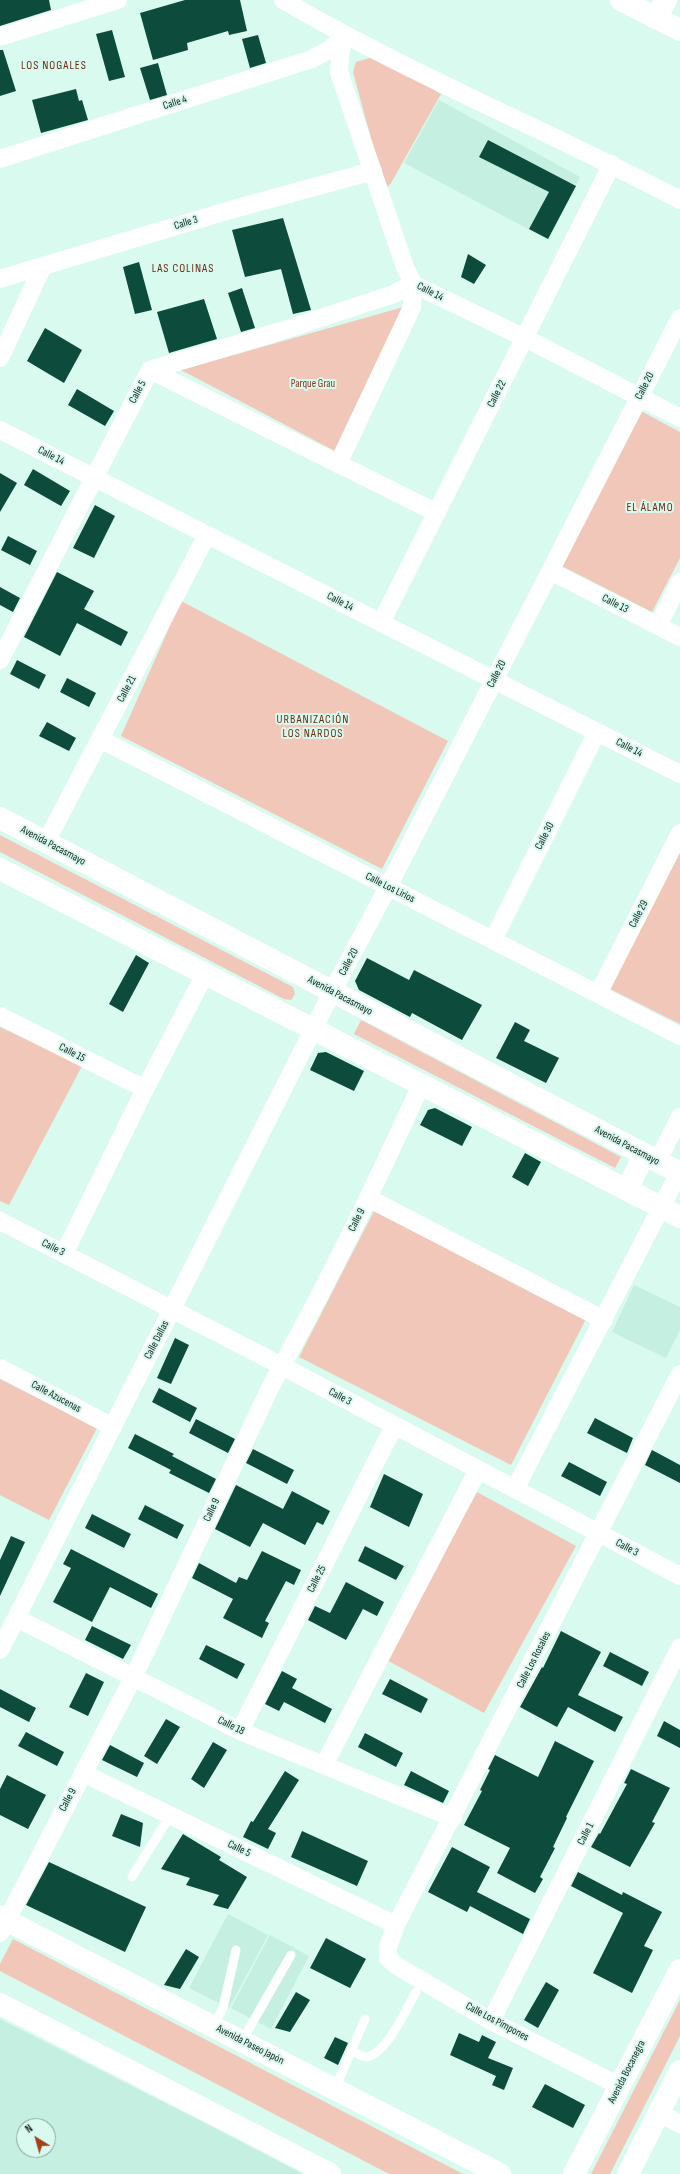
<!DOCTYPE html>
<meta charset="utf-8">
<style>
body{margin:0}
#map{position:relative;width:680px;height:2174px;overflow:hidden;background:#d9faee;font-family:"Sofia Sans Condensed",sans-serif}
canvas{display:block}
.north{position:absolute;left:16px;top:2118px;width:40px;height:40px;box-sizing:border-box;background:#d9faee;border:1px solid #8ba49b;border-radius:50%;rotate:323deg;font-size:11px;font-weight:700;line-height:16px;text-align:center;color:#16231e}
.north::after{content:'';display:block;margin:auto;width:14px;height:18px;background:#a53f17;clip-path:polygon(50% 0,100% 100%,50% 72%,0 100%)}
</style>
<div id="map">
<canvas width="680" height="2174"></canvas>
<div class="north">N</div>
</div>
<script>
const c = document.querySelector('canvas').getContext('2d');
c.lineJoin = 'round';
function paint(path, color) {
  c.fillStyle = color;
  c.fill(path, 'evenodd');
}
function trace(path, color, width, dash) {
  c.strokeStyle = color;
  c.lineWidth = width;
  c.lineCap = dash ? 'butt' : 'round';
  c.setLineDash(dash || []);
  c.stroke(path);
}
function drawText(font, color, halo, rows, align = 'center') {
  c.font = font + ' "Sofia Sans Condensed",sans-serif';
  c.lineWidth = 4;
  c.setLineDash([]);
  c.textBaseline = 'middle';
  c.strokeStyle = halo;
  c.fillStyle = color;
  for (const [text, x, y, turn = 0] of rows) {
    c.save();
    c.translate(x, y);
    c.rotate((+turn || 0) * Math.PI / 180);
    c.textAlign = isNaN(turn) ? turn : align;
    if (halo) c.strokeText(text, 0, 0);
    c.fillText(text, 0, 0);
    c.restore();
  }
}
paint(new Path2D(`
 M439,100L580,177L549,240L404,163Z
 M634,1285L680,1307V1330L666,1358L612,1332Z
 M228,1914L268,1935L229,2008L189,1988Z
 M270,1935L309,1956L271,2029L231,2008Z
 M0,2019L224,2133L303,2174H0ZM24,2126H48V2150H24Z`), '#c5efe0');
paint(new Path2D(`
 M376,56L441,94L391,183L385,190L353,72L356,62Z
 M407,306L335,451L181,370Z
 M641,411L680,432V558L652,612L562,566Z
 M181,601L448,741L382,869L121,736Z
 M0,835L293,987L295,994L291,1000L284,999L0,852Z
 M680,850V1024L610,989Z
 M361,1020L621,1157L615,1168L354,1034Z
 M0,1027L82,1066L9,1205L0,1201Z
 M374,1211L586,1319L511,1465L299,1357Z
 M0,1379L97,1428L49,1520L0,1495Z
 M477,1492L576,1546L484,1713L385,1659Z
 M13,1939L463,2174H389L0,1971V1964Z
 M680,2000V2036L610,2174H591Z`), '#f0c7b9');
paint(new Path2D(`
 M0,0H49L51,10L0,26Z
 M185,0H240L247,31L229,35L228,31L187,43L188,50L153,60L140,13Z
 M112,30L125,77L109,81L96,34Z
 M258,35L266,63L250,68L242,39Z
 M0,50H3L16,91L0,96Z
 M158,63L167,95L150,100L140,68Z
 M76,89L79,101L82,100L88,120L41,133L32,100Z
 M488,140L576,186L548,239L529,229L549,192L479,157Z
 M283,218L311,310L293,314L281,269L245,277L232,230Z
 M468,254L486,265L474,284L461,277Z
 M139,262L152,310L135,314L123,267Z
 M242,288L255,328L241,332L228,293Z
 M204,299L217,339L169,353L157,312Z
 M45,328L82,350L64,383L27,361Z
 M77,389L114,411L105,426L68,405Z
 M33,469L70,491L61,506L24,485Z
 M0,473L17,483L0,512Z
 M95,505L115,516L94,558L73,548Z
 M8,536L37,551L30,565L1,550Z
 M57,572L94,591L84,609L128,632L121,646L77,623L60,656L24,637Z
 M0,587L20,598L13,612L0,605Z
 M17,660L46,675L39,689L10,674Z
 M67,678L96,693L89,707L60,692Z
 M47,722L76,738L69,751L39,736Z
 M136,955L149,963L123,1012L109,1004Z
 M367,958L409,980L414,970L482,1005L462,1040L412,1013L410,1017L359,990L355,981Z
 M515,1022L530,1030L524,1041L559,1058L546,1083L496,1058Z
 M326,1052L364,1071L354,1091L310,1070L318,1053Z
 M435,1108L472,1127L462,1146L420,1125L428,1110Z
 M525,1153L541,1162L528,1186L512,1177Z
 M175,1338L189,1345L171,1384L157,1378Z
 M159,1388L197,1408L190,1422L152,1402Z
 M595,1418L633,1438L627,1453L587,1433Z
 M196,1419L235,1439L228,1453L189,1433Z
 M135,1434L174,1454L172,1456L216,1479L209,1493L169,1473L171,1470L128,1448Z
 M253,1449L294,1470L287,1484L246,1463Z
 M652,1450L680,1465V1483L645,1465Z
 M569,1462L607,1482L600,1496L561,1476Z
 M384,1474L423,1494L409,1527L370,1507Z
 M236,1485L283,1509L292,1491L330,1511L323,1525L317,1522L305,1545L263,1523L250,1547L215,1529Z
 M145,1505L184,1525L177,1539L138,1519Z
 M92,1514L131,1534L124,1548L85,1528Z
 M11,1536L25,1542L0,1596V1560Z
 M365,1546L404,1566L396,1580L358,1561Z
 M71,1549L158,1594L151,1608L110,1587L92,1622L53,1602L71,1568L63,1564Z
 M262,1551L301,1570L294,1585L286,1581L265,1621L269,1623L262,1638L223,1618L233,1599L192,1578L199,1563L236,1583L239,1577L247,1580Z
 M346,1582L384,1602L377,1616L363,1609L346,1640L308,1620L315,1606L330,1613Z
 M92,1626L131,1645L123,1659L85,1640Z
 M561,1631L601,1652L578,1695L623,1717L615,1732L568,1707L557,1727L520,1707L542,1667L543,1668Z
 M206,1645L245,1664L237,1679L199,1659Z
 M610,1652L649,1672L642,1686L603,1666Z
 M282,1671L297,1679L292,1688L332,1709L325,1723L284,1702L279,1711L265,1704Z
 M86,1673L104,1682L88,1716L69,1707Z
 M390,1679L428,1699L421,1713L382,1694Z
 M0,1689L36,1708L29,1722L0,1707Z
 M166,1719L180,1727L157,1764L144,1756Z
 M664,1721L680,1730V1748L657,1736Z
 M26,1732L64,1752L57,1766L18,1746Z
 M365,1733L403,1753L396,1767L358,1747Z
 M555,1741L594,1761L566,1817L567,1818L553,1847L555,1848L540,1877L543,1879L535,1893L497,1873L510,1848L464,1825L482,1791L480,1790L490,1770L488,1769L495,1755L538,1777Z
 M213,1742L227,1750L204,1788L191,1779Z
 M110,1745L144,1763L137,1777L102,1760Z
 M631,1769L670,1788L652,1822L655,1823L630,1867L591,1847L599,1833L600,1834L627,1784L624,1783Z
 M285,1771L299,1780L268,1829L276,1833L268,1849L243,1837L251,1821L253,1822Z
 M411,1771L449,1791L443,1803L404,1785Z
 M7,1775L46,1795L28,1829L0,1815V1789Z
 M121,1814L143,1823L140,1847L112,1836Z
 M302,1831L368,1861L357,1886L291,1857Z
 M183,1834L221,1857L219,1860L247,1877L228,1909L213,1905L219,1895L186,1885L190,1878L161,1869Z
 M452,1847L490,1867L477,1892L530,1919L523,1934L470,1906L467,1912L428,1892Z
 M49,1862L146,1907L125,1952L26,1905Z
 M578,1872L622,1895L623,1892L662,1912L644,1946L653,1950L632,1993L593,1973L623,1913L571,1886Z
 M326,1938L366,1959L350,1988L310,1968Z
 M186,1949L199,1957L180,1989L164,1985Z
 M546,1982L559,1990L538,2028L524,2020Z
 M296,1992L310,2000L290,2032L275,2028Z
 M459,2033L479,2042L482,2035L496,2042L488,2058L513,2068L504,2090L492,2085L496,2076L450,2055Z
 M335,2037L348,2043L338,2065L324,2058Z
 M545,2084L585,2105L573,2128L532,2107Z`), '#0d4c3c');
trace(new Path2D(`
 M132,1877L170,1816
 M213,2027L223,2008L236,1950
 M242,2041L291,1955
 M352,2051C356,2053 362,2057 366,2057C386,2055 407,2008 416,1992
 M335,2089L365,2019`), '#fff', 9);
trace(new Path2D(`
 M283,0C411,75 549,131 680,200
 M344,36L340,56L339,72L405,267L413,284L525,338L680,418
 M0,37L118,0
 M0,159L312,59L329,50L344,36
 M0,279L230,210L373,171
 M0,358L43,266
 M150,370L437,513
 M0,430L680,774
 M338,464L412,307L413,284
 M550,571L680,637
 M381,623L612,164
 M658,626L680,582
 M0,660L150,370L281,331L394,294L413,284
 M100,739L680,1036
 M46,842L207,535
 M493,940L597,732
 M598,994L680,833
 M0,1016L145,1089
 M657,1162L680,1117
 M368,1198L604,1320
 M0,1221L282,1366L680,1576
 M64,1254L145,1089L205,974
 M0,1368L113,1427
 M515,1489L679,1173
 M16,1618L240,1731L453,1818
 M0,1650L332,992L388,887L680,318
 M240,1731L394,1426
 M324,1765L478,1470
 M83,1773L396,1925
 M0,1933L134,1676L272,1384C326,1287 375,1186 421,1085
 M491,2021L680,1647
 M620,2086L491,2021L397,1966L388,1958V1947L396,1925L680,1374
 M659,2113L680,2124`), '#fff', 18);
trace(new Path2D(`
 M621,0L680,30
 M655,18L666,0
 M0,818L680,1173
 M0,869L680,1217
 M627,1190L644,1155
 M574,2174L680,1970
 M628,2174L680,2071`), '#fff', 22);
trace(new Path2D(`
 M0,1917L500,2174
 M0,2004L330,2174`), '#fff', 22);
drawText('11px', '#16231e', '#d9faee', [
 ["Calle 4",175,103,-18],
 ["Calle 3",186,223,-17],
 ["Calle 14",430,292,27],
 ["Calle 20",645,386,-63],
 ["Calle 5",138,392,-62],
 ["Calle 22",497,394,-63],
 ["Calle 14",51,456,27],
 ["Calle 14",340,602,27],
 ["Calle 13",615,604,27],
 ["Calle 20",497,674,-63],
 ["Calle 21",127,689,-62],
 ["Calle 14",629,748,27],
 ["Calle 30",545,836,-63],
 ["Avenida Pacasmayo",53,846,28],
 ["Calle Los Lirios",390,888,27],
 ["Calle 29",639,914,-63],
 ["Calle 20",349,962,-62],
 ["Avenida Pacasmayo",340,996,28],
 ["Calle 15",72,1053,27],
 ["Avenida Pacasmayo",627,1146,28],
 ["Calle 9",357,1220,-63],
 ["Calle 3",53,1248,27],
 ["Calle Dallas",157,1340,-63],
 ["Calle Azucenas",56,1397,28],
 ["Calle 3",340,1397,28],
 ["Calle 9",212,1510,-65],
 ["Calle 3",627,1548,28],
 ["Calle 25",317,1579,-63],
 ["Calle Los Rosales",534,1660,-63],
 ["Calle 18",231,1726,26],
 ["Calle 9",68,1800,-62],
 ["Calle 1",586,1834,-63],
 ["Calle 5",239,1849,26],
 ["Calle Los Pimpones",497,2022,28],
 ["Avenida Paseo Japón",250,2045,27],
 ["Avenida Bocanegra",627,2072,-63]
]);
drawText('11px', '#85381c', '#d9faee', [
 ["Parque Grau",313,384]
]);
c.letterSpacing = '1px';
drawText('12px', '#6b2a12', '#d9faee', [
 ["LOS NOGALES",54,66],
 ["LAS COLINAS",183,269],
 ["EL ÁLAMO",650,508],
 ["URBANIZACIÓN",313,720],
 ["LOS NARDOS",313,734]
]);
c.letterSpacing = '0px';
</script>
